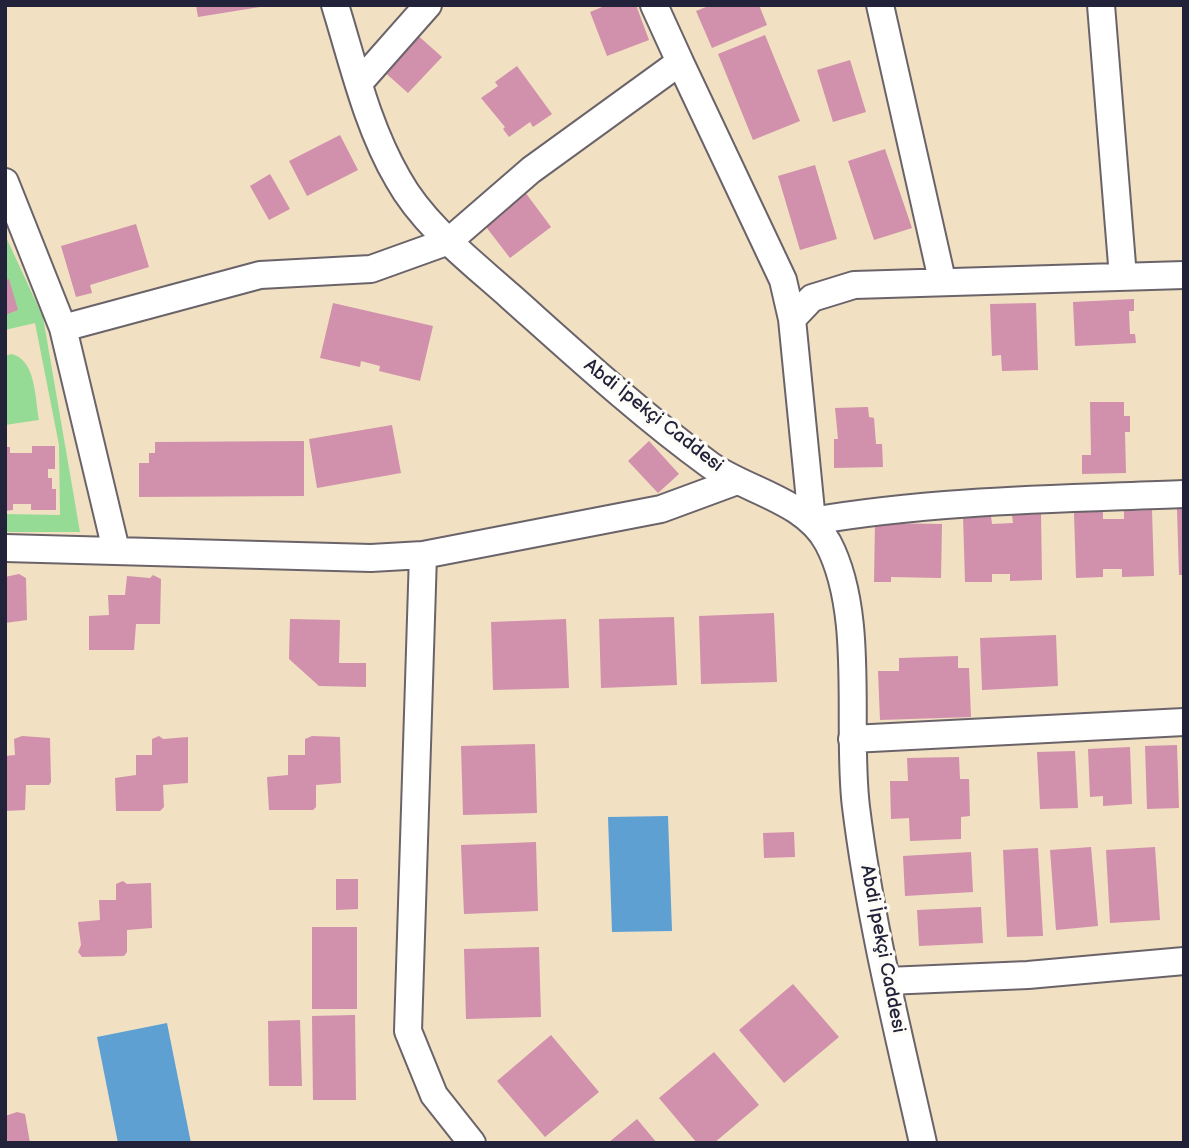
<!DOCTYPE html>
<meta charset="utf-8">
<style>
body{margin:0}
#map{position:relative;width:1189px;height:1148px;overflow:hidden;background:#f1e0c2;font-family:"Balsamiq Sans",sans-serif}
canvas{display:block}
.frame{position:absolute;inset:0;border:7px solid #22223b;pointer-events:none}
</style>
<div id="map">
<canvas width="1189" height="1148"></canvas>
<div class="frame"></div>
</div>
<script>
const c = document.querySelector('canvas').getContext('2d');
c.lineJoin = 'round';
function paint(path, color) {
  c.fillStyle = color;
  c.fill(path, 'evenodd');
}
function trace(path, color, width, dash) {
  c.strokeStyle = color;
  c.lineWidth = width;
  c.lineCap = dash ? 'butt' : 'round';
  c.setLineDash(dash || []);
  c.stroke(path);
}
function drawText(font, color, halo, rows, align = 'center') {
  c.font = font + ' "Balsamiq Sans",sans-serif';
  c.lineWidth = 7;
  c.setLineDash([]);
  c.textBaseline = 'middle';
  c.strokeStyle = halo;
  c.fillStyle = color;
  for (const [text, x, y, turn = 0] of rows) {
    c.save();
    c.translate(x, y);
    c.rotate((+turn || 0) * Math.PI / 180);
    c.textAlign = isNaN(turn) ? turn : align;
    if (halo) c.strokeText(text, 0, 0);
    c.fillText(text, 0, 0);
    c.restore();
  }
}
paint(new Path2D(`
 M5,235L43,317L80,532H5V514L60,515L59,445L35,323L5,330Z
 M11,354C36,359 35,398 39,420L5,425V356Z`), '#96db95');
paint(new Path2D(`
 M668,816L672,931L612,932L608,817Z
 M167,1023L191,1143H118L97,1037Z`), '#5fa0d3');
paint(new Path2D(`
 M196,5H260V7L198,17Z
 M607,5H636L649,40L607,56L590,12Z
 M711,5H759L767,25L712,48L696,11Z
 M414,32L442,57L408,93L381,69Z
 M765,35L800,121L753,140L718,54Z
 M850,60L866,112L833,122L817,70Z
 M517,66L552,114L533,127L530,122L509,137L503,129L505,127L481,98L498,86L495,82Z
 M340,135L358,170L307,196L289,161Z
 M885,149L912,228L874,240L848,161Z
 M815,165L837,239L800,250L778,176Z
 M270,174L290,209L269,220L250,186Z
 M522,188L551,227L510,258L480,219Z
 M136,224L149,267L90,285L92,293L76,297L61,246Z
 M9,279L18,310L5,315V280Z
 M1134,299V311H1129L1130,334H1135L1136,343L1075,346L1073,302Z
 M333,303L433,326L420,381L379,371L380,366L361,361L360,367L320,358Z
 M1036,303L1038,370L1002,371L1001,355L992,356L990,304Z
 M1090,402H1124V416H1130V432H1125L1126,473L1082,474V455H1091Z
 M868,407L869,417L874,418L876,444H882L883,467L834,468V439H838L835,408Z
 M392,425L401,473L317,488L309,439Z
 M304,441V496L139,497V463H149V453H155V442Z
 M649,441L679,474L658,493L628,461Z
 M32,446H55V469H48V478H52V489H56V510H31V504H13V510L5,511V447H10V453H32Z
 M1177,509H1184V575H1179Z
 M1152,510L1154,576L1122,577V569H1103V577L1076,578L1074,512L1103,511V519H1124V511Z
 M1041,514L1042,580L1010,581V574H992V582H965L963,516H991L992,524L1013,523L1012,515Z
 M875,523L942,524L941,578L891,577V582H874Z
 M19,574L26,578L27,620L5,623V577Z
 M153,575L161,579L160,624H136L134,650H89V616L109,615L108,595H125L127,576L150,578Z
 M774,613L777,682L701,684L699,616Z
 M674,617L677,685L601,688L599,619Z
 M290,619L340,620L339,663H366V687L319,686L289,659Z
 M566,619L569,688L493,690L491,622Z
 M1056,635L1058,686L982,690L980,638Z
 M958,656V668H969L971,717L880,720L878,671H899V658Z
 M22,736L50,738L51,782L49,785H26L25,810L5,811V756L15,755L14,739Z
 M159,736L163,739L188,737V783L163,785L164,807L160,811H116L115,778L136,775V755H152V739Z
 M312,736L340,737L341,783L316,785V807L313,810H269L267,777L288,775V755H305V739Z
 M535,744L537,813L463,815L461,746Z
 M1177,745L1179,808L1147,809L1145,746Z
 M1130,747L1132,804L1103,806V796L1090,797L1088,749Z
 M1075,751L1078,808L1040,809L1037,752Z
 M959,757L960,779H969L970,816L961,817V839L910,841L909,818L891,819L890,781H908L907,758Z
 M794,832L795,857L764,858L763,833Z
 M536,842L538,911L464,914L461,845Z
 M1091,847L1098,926L1056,930L1050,850Z
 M1155,847L1160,920L1110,923L1106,850Z
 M1038,848L1043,936L1007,937L1003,850Z
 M971,852L973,892L905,896L903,856Z
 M336,879H358V909L336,910Z
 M123,881L127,884L151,883L152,928L127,930V952L124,956L82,957L78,952L81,945L78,922L100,920L99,900H116V884Z
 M981,907L983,943L919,946L917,910Z
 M312,927H357V1009H312Z
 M539,947L541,1017L466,1019L464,949Z
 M793,984L839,1037L784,1083L739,1030Z
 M355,1015L356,1100H313L312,1016Z
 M300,1020L302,1086H269L268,1021Z
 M551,1035L599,1092L545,1137L497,1081Z
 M714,1052L759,1105L714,1143H697L659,1098Z
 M17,1112L25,1114L30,1143H5V1116Z
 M637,1119L657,1143H608Z`), '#d190ab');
const minor = new Path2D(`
 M335,5C353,63 367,126 398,179C424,226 472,262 511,297C576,355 640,414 710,465C747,491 805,500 828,543C866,615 846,727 856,807C870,920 898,1032 923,1143
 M880,5L942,280
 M1101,5L1123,277
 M680,62L783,280L792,319
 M359,83L428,5
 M5,182L63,328
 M1184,275L854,285L812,298L792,319L812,521C935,500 1060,499 1184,494
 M5,548L371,558L423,555L661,509L737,481
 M116,550L63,328L260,275L371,269L449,241L531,170L680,62L654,5
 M423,555L408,1031L434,1095L472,1143
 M852,739L1184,722
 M887,981L1028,975L1184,961`);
trace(minor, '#6a646a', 30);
trace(minor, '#fff', 26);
drawText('19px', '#22223b', '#fdfcf7', [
 ["Abdi İpekçi Caddesi",653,416,38],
 ["Abdi İpekçi Caddesi",882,949,79]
]);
</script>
